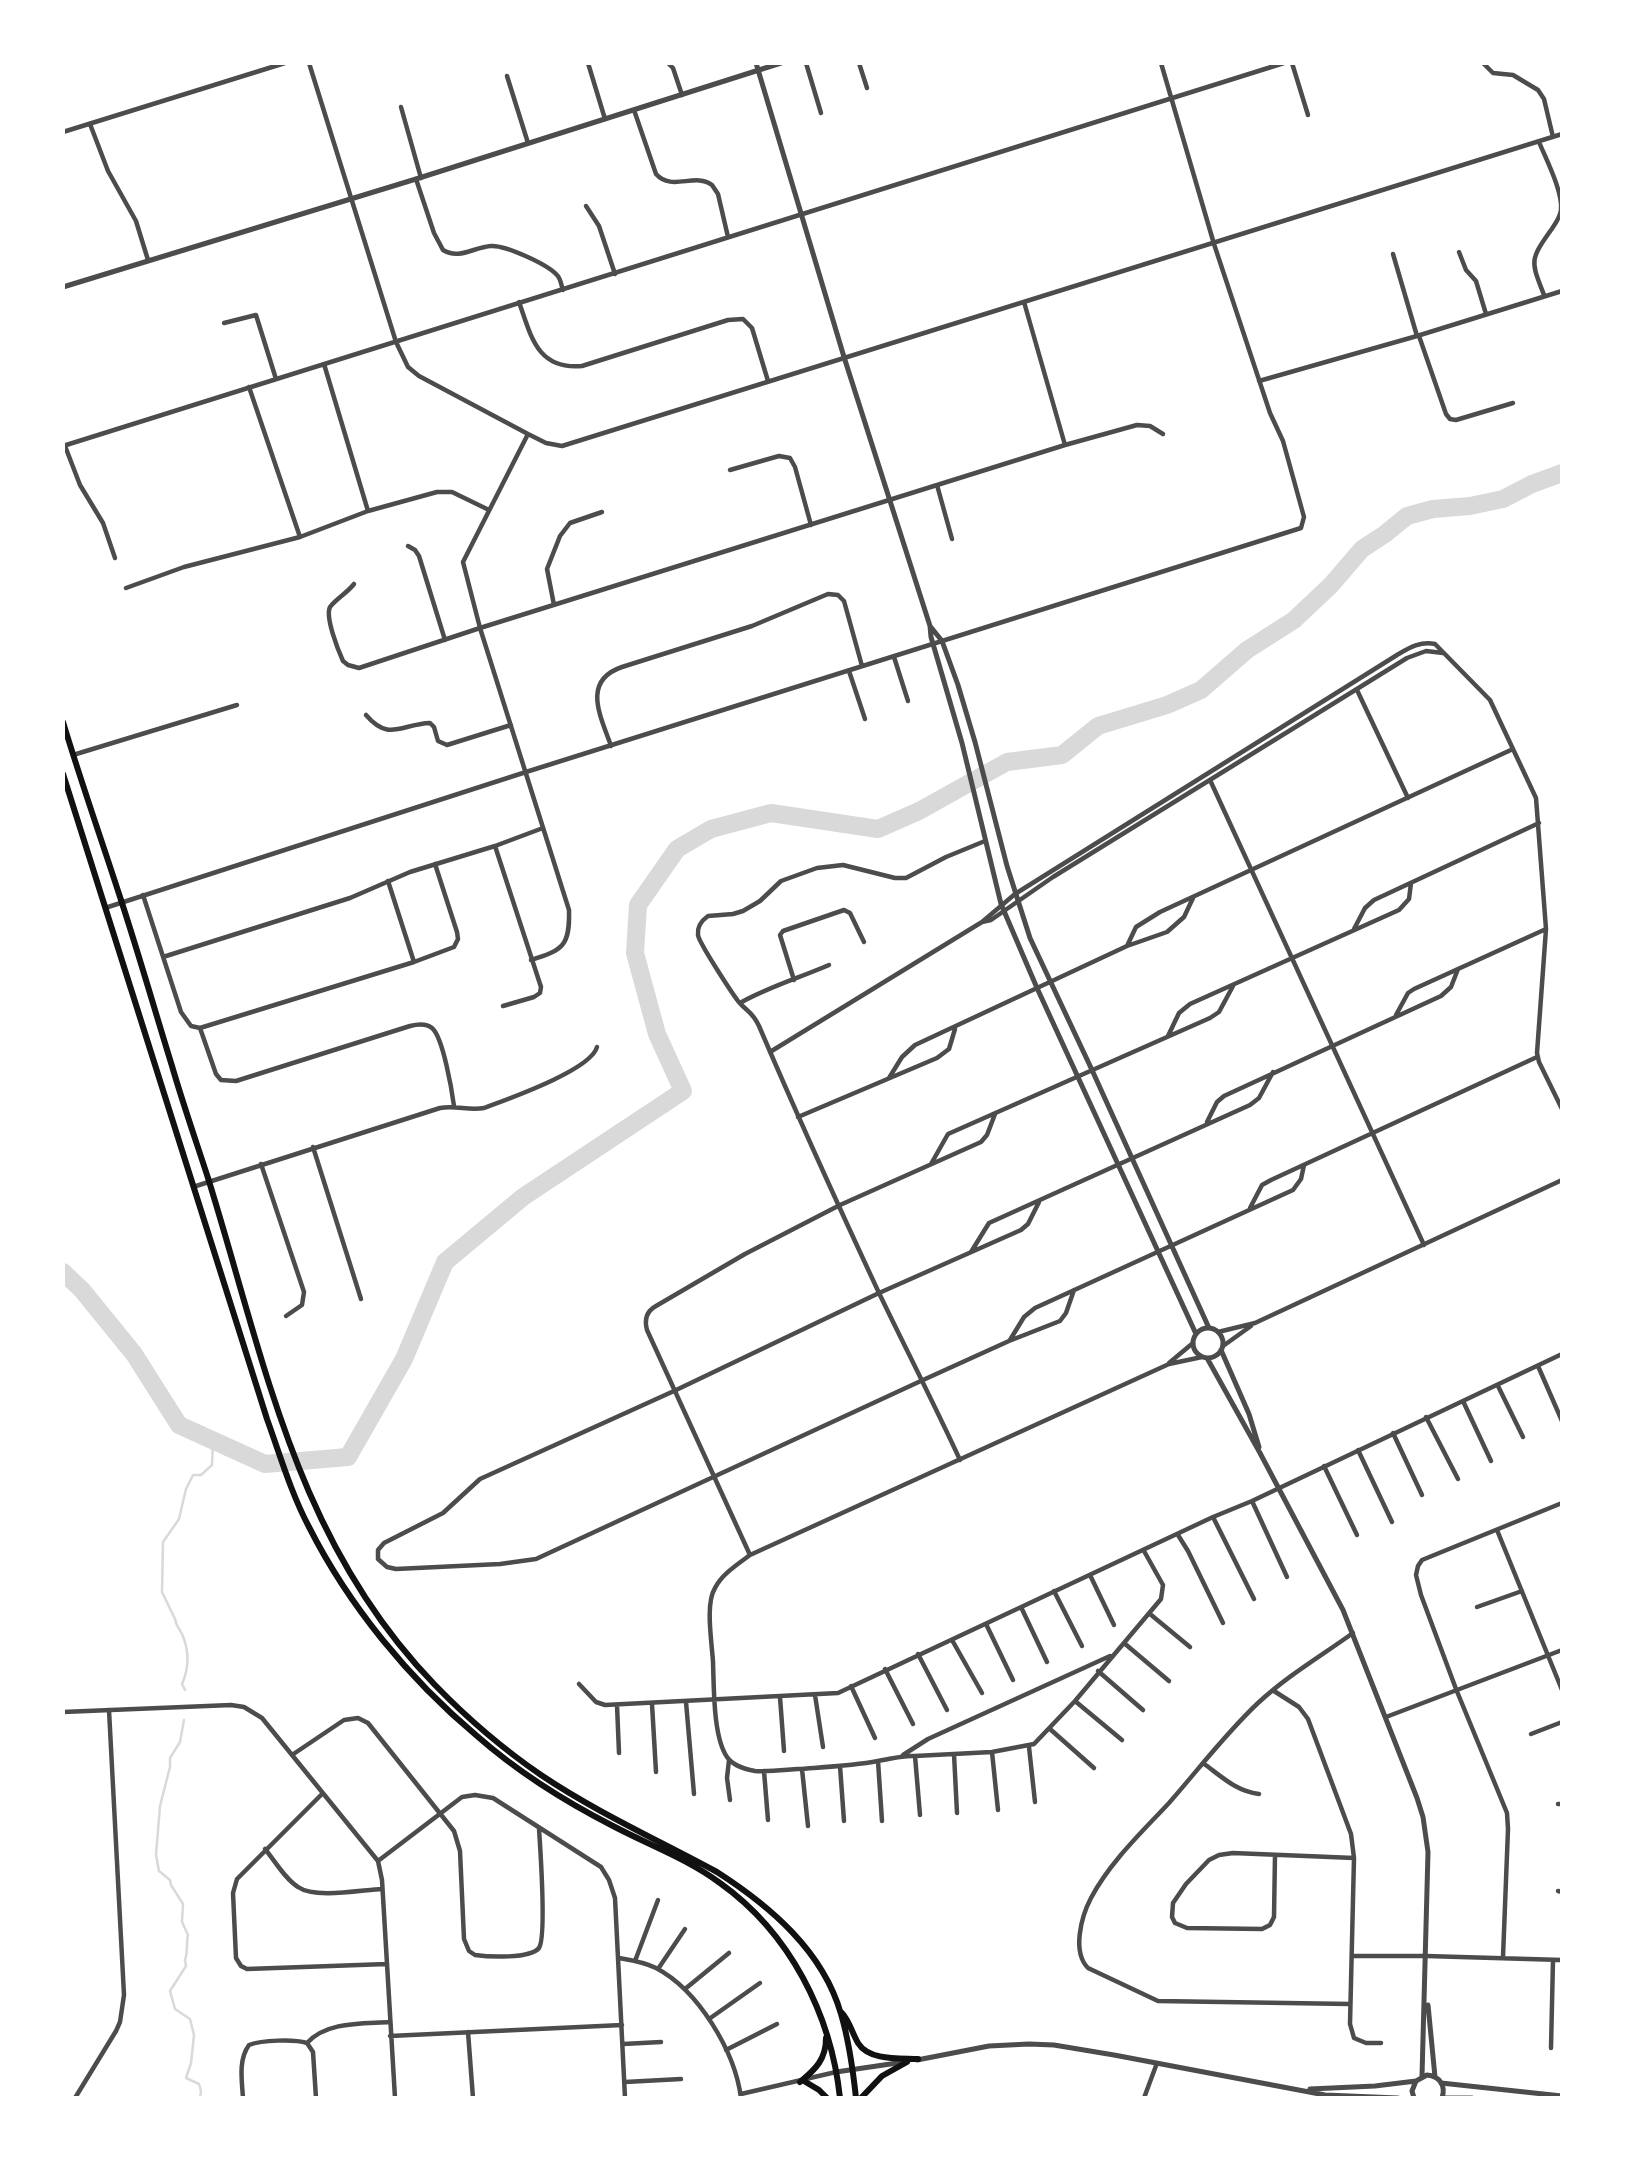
<!DOCTYPE html>
<style>
body{margin:0}
#map{position:relative;width:1625px;height:2161px;overflow:hidden;background:#fff;font-family:Ubuntu,sans-serif}
canvas{display:block}
.frame{position:absolute;inset:0;border:65px solid #fff;pointer-events:none}
</style>
<div id="map">
<canvas width="1625" height="2161"></canvas>
<div class="frame"></div>
</div>
<script>
const c = document.querySelector('canvas').getContext('2d');
c.lineJoin = 'round';
function trace(path, color, width, dash) {
  c.strokeStyle = color;
  c.lineWidth = width;
  c.lineCap = dash ? 'butt' : 'round';
  c.setLineDash(dash || []);
  c.stroke(path);
}
trace(new Path2D(`
 M185,1690L182,1684C189,1668 189,1650 182,1634C179,1628 176,1626 175,1619L162,1592L163,1542L179,1519L186,1489L193,1475H201L212,1465L213,1440
 M184,1720L180,1742L170,1758V1767L160,1806L156,1855L159,1871L170,1880L171,1885L183,1904L182,1922L188,1935C186,1944 188,1952 185,1960L186,1966L170,1991L175,2009L190,2019L194,2035L191,2063L186,2078L199,2084L201,2091L200,2098`), '#d9d9d9', 2.5);
trace(new Path2D(`
 M63,1272L82,1290L134,1354L179,1425L265,1464L348,1457L404,1359L445,1262L523,1197L683,1091L657,1034L635,953L638,905L677,849L711,829L771,813L878,829L919,811L1007,762L1062,755L1098,726L1167,705L1201,690L1247,650L1294,620L1331,585L1362,549L1385,534L1407,516L1433,509L1470,506L1503,499L1532,484L1562,473`), '#d9d9d9', 18);
trace(new Path2D(`
 M309,63L396,342L408,367L419,376L528,434L546,443L562,446L1562,134
 M588,63L605,119
 M668,63L673,68L682,95
 M806,63L821,113
 M859,63L867,88
 M1292,63L1308,115
 M1483,63L1493,73L1513,75L1538,90L1544,99L1553,137
 M507,76L528,143
 M401,107L421,178
 M634,110L656,174C672,192 695,172 712,185L718,194L728,237
 M90,124L108,171L136,221L148,260
 M63,132L285,63
 M1539,142C1546,159 1563,192 1561,210C1560,218 1555,224 1551,230C1529,261 1531,261 1544,295
 M416,179L434,233L443,250C459,260 474,247 491,246C505,245 547,264 557,275C561,279 561,285 563,290
 M586,206L599,226L615,274
 M1459,252L1466,270L1476,281L1486,314
 M1393,254L1417,336
 M519,302C531,336 537,370 582,366L728,320L743,319L752,328L768,381
 M1024,302L1065,445
 M224,323L256,315L276,379
 M1419,336L1446,414L1450,419L1456,420L1513,403
 M324,364L368,511
 M1259,381L1417,336L1562,291
 M249,387L300,537
 M528,434L463,562L480,628L569,910C570,946 563,950 531,960
 M63,446L1284,63
 M65,446L80,485L103,523L115,558
 M730,470L779,456L790,458L795,467L811,525
 M937,485L952,539
 M408,546L415,550L419,556L445,640
 M354,584C347,593 336,599 330,607C325,617 338,650 343,661L348,665L359,668L480,628L1065,445L1137,425L1150,426L1163,434
 M126,588L184,567L300,537L368,511L437,492H452L489,510
 M554,605L547,569L560,536L570,523L602,512
 M894,657L908,701
 M849,671L865,719
 M1357,690L1408,798
 M366,715C389,742 401,724 430,723L434,727L438,741L447,745L511,725
 M611,746C601,717 581,681 622,667L752,626L828,594L838,595L844,601L862,666
 M73,755L237,705
 M1210,780L1424,1245
 M495,846L541,987L540,993L534,997L503,1006
 M388,881L414,962
 M143,895L181,1012L191,1026L200,1028L216,1074L221,1080L236,1081L410,1026C418,1024 426,1023 432,1028C443,1037 452,1091 454,1106
 M105,908L526,772L1301,528L1304,517L1283,441L1270,413L1214,244L1161,63
 M982,922L1015,894L1397,655C1409,648 1420,641 1435,644L1490,700L1536,798L1546,929L1537,1053L1539,1062L1562,1109
 M1354,929L1365,908L1374,900L1539,823
 M1127,946L1136,927L1160,912L1513,749
 M163,957L350,898L410,872L495,846L543,828
 M794,980L780,935L783,931L844,910L850,913L864,942
 M740,1003C768,987 799,978 829,965
 M1396,1015L1408,993L1414,989L1546,929
 M200,1028L414,962L454,947L458,939L457,932L435,864
 M1168,1036L1179,1013L1190,1004L1399,910L1409,899L1411,883
 M770,1052L982,922L991,920L1053,877L1407,658L1426,651L1443,653
 M889,1078L902,1057L915,1045L1127,946L1167,932L1184,917L1193,898
 M798,1117L937,1058L949,1049L955,1029
 M1207,1122L1217,1102L1224,1096L1441,996L1451,987L1458,969
 M313,1147L361,1299
 M261,1164L304,1292L302,1305L286,1316
 M931,1164L948,1134L1210,1018L1219,1012L1233,986
 M193,1187L440,1108C456,1105 469,1111 484,1108C508,1099 591,1070 597,1047
 M1039,1202L1028,1224L1021,1230L879,1293L674,1391L480,1479L443,1513L384,1543L378,1550V1559L387,1567L396,1569L500,1564L536,1559L923,1380L1009,1341L1060,1321L1066,1313L1074,1290
 M1250,1208L1262,1185L1271,1180L1537,1057
 M971,1252L989,1223L1250,1105L1259,1098L1273,1072
 M1218,1332L1255,1323L1562,1180
 M1010,1340L1024,1317L1035,1308L1293,1190L1301,1179L1304,1165
 M1223,1346L1251,1326
 M1169,1363L1193,1343
 M1538,1366L1562,1421
 M1498,1386L1523,1437
 M1463,1401L1491,1461
 M1426,1417L1458,1479
 M1393,1433L1422,1495
 M1358,1450L1392,1522
 M960,1460C934,1404 906,1349 879,1293C838,1205 797,1115 759,1026C752,1011 747,1012 738,1001C732,993 699,943 698,935C697,927 701,921 708,916L733,914L743,911L760,901L781,881L817,868L843,865L895,878H906L946,857L985,841
 M1324,1466L1357,1535
 M1252,1501L1287,1577
 M1213,1517L1254,1599
 M1497,1530L1562,1690
 M1178,1535L1188,1551L1223,1623
 M1144,1551L1163,1585L1161,1599L1075,1701L1034,1744L992,1752L915,1756C902,1755 891,1759 878,1761C852,1766 825,1767 798,1769C784,1770 769,1772 755,1771C745,1769 733,1766 727,1757C713,1737 714,1687 713,1662C712,1643 705,1604 715,1588C722,1574 738,1564 750,1555L1169,1364L1202,1357
 M750,1555L647,1330C644,1319 647,1311 656,1306L745,1254L840,1205L981,1142L987,1135L995,1114
 M1090,1575L1114,1625
 M1054,1591L1082,1646
 M1021,1607L1047,1662
 M1477,1607L1522,1591
 M1150,1614L1190,1647
 M986,1624L1013,1680
 M952,1640L982,1693
 M1124,1643L1169,1681
 M918,1654L947,1710
 M885,1669L913,1724
 M1098,1671L1143,1710
 M579,1684L596,1702L605,1705L838,1693L1213,1517L1252,1501L1562,1354
 M851,1686L875,1738
 M1274,1691L1299,1707L1308,1719L1351,1834L1354,1858L1350,2024L1354,2038L1366,2043H1381
 M815,1695L823,1747
 M780,1697L784,1751
 M1075,1701L1122,1740
 M686,1702L694,1794
 M652,1704L656,1772
 M617,1705L619,1753
 M63,1712L231,1705L244,1707L262,1718L378,1861L382,1880L395,2098
 M1386,1717L1562,1650
 M1050,1729L1094,1768
 M1531,1734L1562,1722
 M1029,1747L1035,1802
 M992,1752L998,1810
 M954,1754L957,1813
 M292,1755L344,1720L358,1718L368,1723L454,1831L460,1851L464,1939L469,1951L475,1955C489,1957 530,1959 539,1948C547,1936 540,1847 539,1828
 M903,1755L928,1739L1110,1656
 M915,1756L920,1815
 M729,1760L727,1778L730,1800
 M878,1761L882,1821
 M1203,1763C1222,1777 1236,1791 1259,1794
 M840,1766L844,1821
 M802,1769L808,1826
 M764,1771L768,1820
 M323,1793L237,1879L233,1893L236,1958L241,1966L247,1969L387,1964
 M1558,1804H1562
 M265,1849C275,1861 285,1879 298,1887C315,1899 361,1890 382,1889
 M1275,1855L1274,1917L1270,1925L1262,1929L1187,1928L1175,1923L1172,1917L1173,1903L1186,1884L1209,1860L1219,1855L1233,1853L1354,1858
 M378,1861L462,1797L475,1795L493,1798L601,1867L609,1880L615,1898L625,2098
 M1558,1891L1562,1892
 M1352,1956H1426L1562,1960
 M1503,1957L1508,1829L1507,1813L1456,1689L1421,1595L1416,1575L1418,1566L1422,1560L1562,1503
 M619,1958C631,1960 644,1962 656,1968C698,1990 735,2051 741,2098
 M635,1961L658,1900
 M658,1969L685,1929
 M685,1989L729,1953
 M1350,2004L1158,2001L1088,1968C1072,1952 1081,1917 1091,1898C1110,1862 1142,1832 1169,1803C1198,1770 1226,1733 1258,1703C1287,1676 1321,1656 1353,1633
 M709,2019L760,1983
 M468,2032L473,2098
 M390,2036L622,2025
 M307,2043C327,2021 363,2024 390,2022
 M623,2044L661,2042
 M1551,2048L1553,1960
 M726,2050L777,2024
 M625,2082L681,2079
 M741,2094L836,2072
 M75,2098L116,2031L120,2022L124,1995L109,1710
 M243,2098C242,2081 238,2060 249,2045C262,2040 294,2039 307,2043L313,2052L316,2098
 M1144,2098L1157,2063`), '#4c4c4c', 4.5);
trace(new Path2D(`
 M756,63L844,357L930,626L931,637L962,743L1001,904L1037,988L1196,1334
 M63,287L416,179L781,63
 M930,626L942,641L958,685L975,742L1007,866L1030,938L1092,1070L1209,1328
 M1193 1343a15 15 0 1 1 30 0a15 15 0 1 1-30 0Z
 M1221,1350L1249,1414L1259,1447
 M1207,1358L1260,1453L1343,1610L1417,1798L1423,1817L1428,1852L1422,2076
 M1428,2005L1435,2077
 M917,2060L989,2046L1029,2044L1054,2045L1114,2055L1325,2095L1398,2098
 M836,2072L904,2062
 M1441,2083L1562,2096
 M1310,2089L1375,2086L1416,2081
 M1414,2098L1412,2091L1416,2081L1427,2075C1440,2076 1446,2086 1442,2098
 M1442,2098H1472`), '#4c4c4c', 5);
trace(new Path2D(`
 M63,722C81,782 102,841 121,900C139,955 155,1011 172,1066C183,1104 196,1141 208,1178C265,1361 296,1542 435,1685C467,1718 503,1749 541,1775C596,1812 658,1840 717,1872C770,1906 823,1951 841,2014C849,2041 853,2070 856,2098
 M63,774L267,1419C280,1455 291,1493 309,1527C349,1606 409,1679 477,1736C518,1772 564,1801 613,1826C649,1845 688,1859 720,1883C790,1933 831,2014 840,2098
 M842,2013C850,2022 852,2033 858,2043C869,2061 900,2058 918,2059
 M804,2081L819,2090L827,2098
 M800,2082C816,2069 826,2059 826,2038
 M861,2098L882,2076L907,2062`), '#111', 6);
</script>
